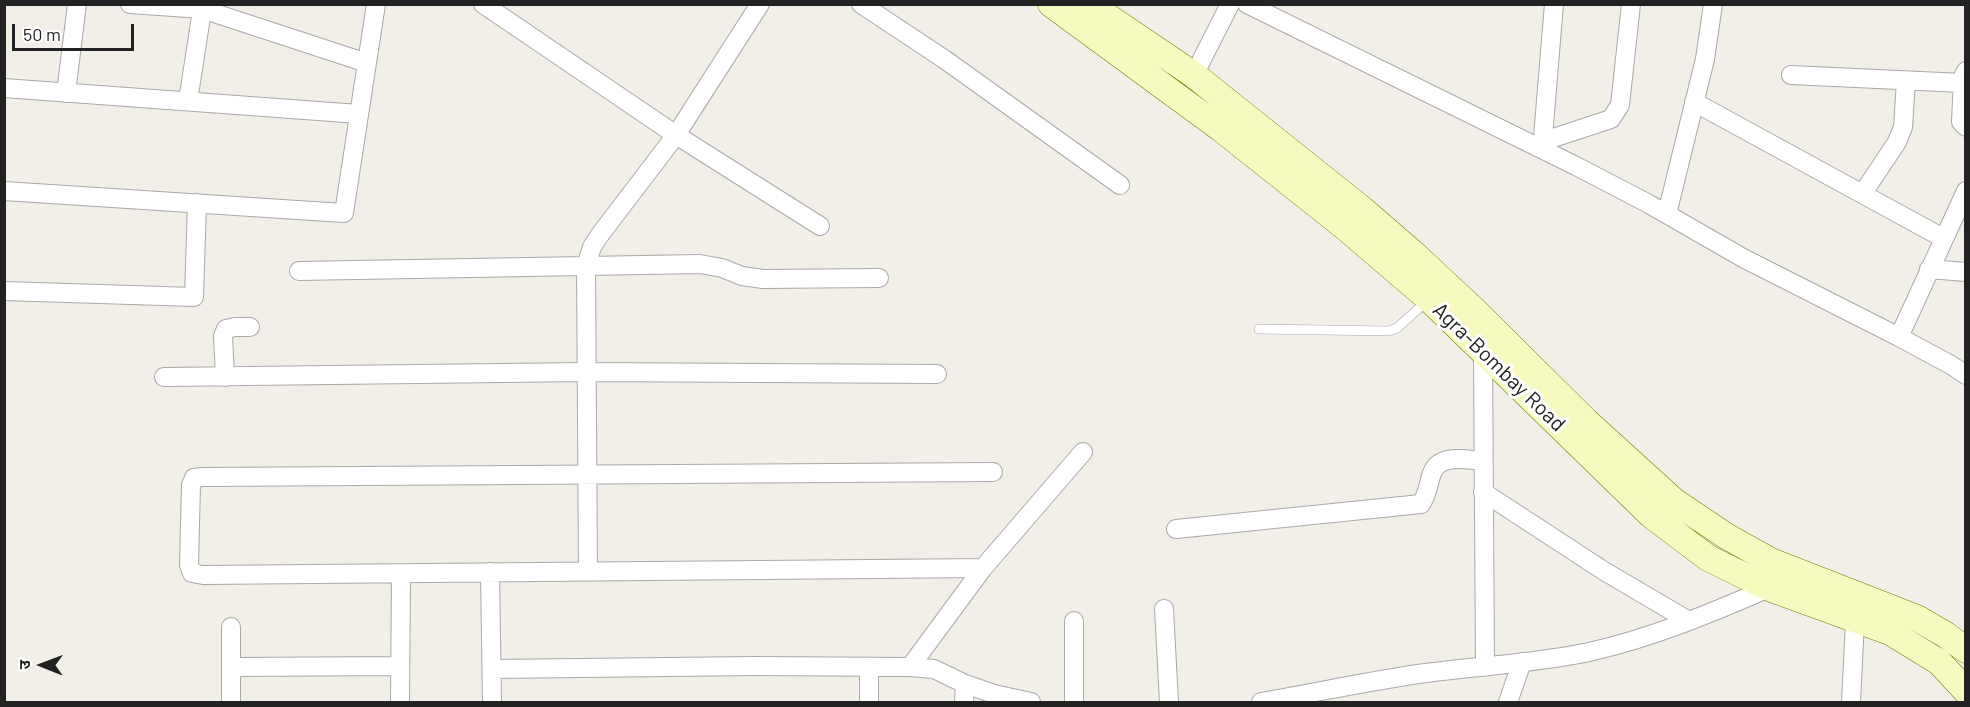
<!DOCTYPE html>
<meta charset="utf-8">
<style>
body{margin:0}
#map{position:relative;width:1970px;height:707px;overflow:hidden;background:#f2efe9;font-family:Barlow,"Noto Sans Devanagari",sans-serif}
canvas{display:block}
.frame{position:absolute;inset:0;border:6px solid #222;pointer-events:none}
.north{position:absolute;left:12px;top:635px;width:60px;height:60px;-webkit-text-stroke:4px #fff;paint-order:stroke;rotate:271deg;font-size:16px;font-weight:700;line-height:24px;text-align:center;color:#222}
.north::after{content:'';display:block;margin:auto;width:21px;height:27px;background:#222;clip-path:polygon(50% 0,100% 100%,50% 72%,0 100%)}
.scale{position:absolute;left:12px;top:24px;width:122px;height:27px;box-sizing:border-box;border:3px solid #222;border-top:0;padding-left:8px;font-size:18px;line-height:21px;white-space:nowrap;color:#222;-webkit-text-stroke:4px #fff;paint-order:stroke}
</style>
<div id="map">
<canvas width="1970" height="707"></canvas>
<div class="frame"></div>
<div class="north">उ</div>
<div class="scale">50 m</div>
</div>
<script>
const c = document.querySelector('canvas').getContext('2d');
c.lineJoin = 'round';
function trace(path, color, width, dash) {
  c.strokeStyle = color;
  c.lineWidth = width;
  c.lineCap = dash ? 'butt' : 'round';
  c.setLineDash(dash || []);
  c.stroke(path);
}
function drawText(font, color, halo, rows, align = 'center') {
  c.font = font + ' Barlow,sans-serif';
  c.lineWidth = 6;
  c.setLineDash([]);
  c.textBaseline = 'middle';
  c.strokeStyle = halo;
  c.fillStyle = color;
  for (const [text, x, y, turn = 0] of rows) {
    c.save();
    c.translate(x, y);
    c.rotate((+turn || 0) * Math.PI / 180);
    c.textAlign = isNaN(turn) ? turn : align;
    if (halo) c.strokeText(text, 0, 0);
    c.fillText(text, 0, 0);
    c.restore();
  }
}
const service = new Path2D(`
 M1259,329L1389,331L1397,328L1427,301`);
const minor = new Path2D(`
 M130,4L202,9L367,63
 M483,4L676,135L820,226
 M861,4L944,59L1120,185
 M1247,4L1576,166L1649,204L1743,258L1899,337L1951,365L1966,375
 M1966,71L1963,77L1961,122L1966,127
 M1194,75L1230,4
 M1791,75L1963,83
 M4,88L359,114
 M66,93L77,4
 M188,101L203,4
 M1694,102L1943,238
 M1544,141L1611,119L1620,105L1631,4
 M1542,149L1554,4
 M4,191L344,213L376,4
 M1863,193L1897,142L1903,127L1906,81
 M1667,214L1705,59L1713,4
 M1929,269L1966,272
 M299,271L700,264L722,268L742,276L763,279L879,278
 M4,291L194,297L197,203
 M1899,337L1966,191
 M1483,351L1485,667
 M164,377L586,372L937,374
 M225,377L223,336L226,329L235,327H250
 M1483,492L1604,571L1689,621
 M1176,529L1421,504C1428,494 1428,484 1432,473C1440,453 1466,460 1483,461
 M983,568C723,568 463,575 203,575L192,573L189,565L191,485L194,478L203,477L993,472
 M588,571L586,266L592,247L599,236L676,135L760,4
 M490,572L492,702
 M1164,609L1169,702
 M1074,621V702
 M232,667L400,666
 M910,667L983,568L1083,452
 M492,669L756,666L910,667L934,669L965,684L994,694L1031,702
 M231,702V627
 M400,702L401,575
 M869,702V667
 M964,702L965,684
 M1261,702C1313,693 1365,682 1418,674C1475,666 1533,664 1589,652C1652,638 1711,613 1769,588
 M1508,702L1522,662
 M1851,702L1855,621`);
const secondary = new Path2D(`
 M1051,4L1220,128L1346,228L1429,299L1651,515L1708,558L1769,588L1890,632L1939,662L1966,691
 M1089,4L1194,75L1362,209L1414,254L1474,310L1586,421L1674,501L1726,536L1771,561L1917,618L1946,635L1966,650`);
trace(service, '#a9a9a9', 10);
trace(minor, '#a9a9a9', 20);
trace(secondary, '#707d05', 27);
trace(service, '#fff', 9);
trace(minor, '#fff', 18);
trace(secondary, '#f7fabf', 26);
drawText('21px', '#222', '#fff', [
 ["Agra-Bombay Road",1499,367,44]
]);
</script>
